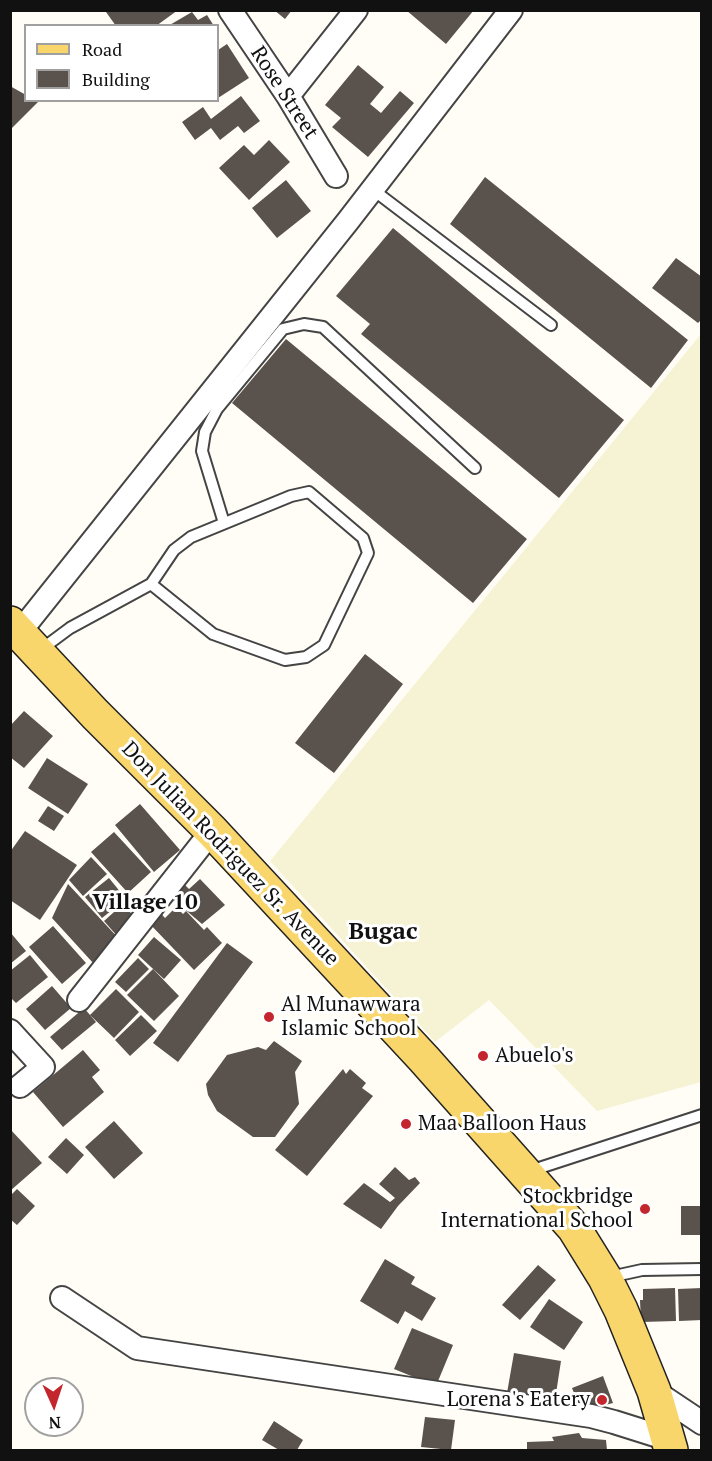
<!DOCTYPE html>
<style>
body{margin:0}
#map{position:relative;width:712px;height:1461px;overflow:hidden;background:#fffdf5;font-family:"PT Serif",serif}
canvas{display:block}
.frame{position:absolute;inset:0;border:12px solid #111;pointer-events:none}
.legend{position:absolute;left:24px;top:24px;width:195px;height:78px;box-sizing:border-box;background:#fff;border:2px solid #a0a0a0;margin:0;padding:8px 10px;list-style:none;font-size:18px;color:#111}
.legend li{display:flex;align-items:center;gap:12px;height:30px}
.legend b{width:30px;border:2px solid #a0a0a0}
.north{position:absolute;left:24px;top:1377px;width:60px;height:60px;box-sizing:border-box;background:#fff;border:2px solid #a0a0a0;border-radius:50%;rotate:177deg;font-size:16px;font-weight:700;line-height:24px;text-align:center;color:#111}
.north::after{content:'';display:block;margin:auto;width:21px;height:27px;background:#c4262e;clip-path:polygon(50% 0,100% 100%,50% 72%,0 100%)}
</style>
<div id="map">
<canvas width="712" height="1461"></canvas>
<div class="frame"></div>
<ul class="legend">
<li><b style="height:8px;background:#f9d66b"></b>Road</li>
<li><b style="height:16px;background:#5a524d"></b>Building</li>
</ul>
<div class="north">N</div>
</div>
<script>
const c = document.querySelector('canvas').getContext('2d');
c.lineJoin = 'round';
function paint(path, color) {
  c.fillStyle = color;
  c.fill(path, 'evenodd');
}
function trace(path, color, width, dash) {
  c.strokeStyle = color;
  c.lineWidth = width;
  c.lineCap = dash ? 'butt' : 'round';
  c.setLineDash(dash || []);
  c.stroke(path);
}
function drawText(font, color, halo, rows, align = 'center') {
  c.font = font + ' "PT Serif",serif';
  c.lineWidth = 6;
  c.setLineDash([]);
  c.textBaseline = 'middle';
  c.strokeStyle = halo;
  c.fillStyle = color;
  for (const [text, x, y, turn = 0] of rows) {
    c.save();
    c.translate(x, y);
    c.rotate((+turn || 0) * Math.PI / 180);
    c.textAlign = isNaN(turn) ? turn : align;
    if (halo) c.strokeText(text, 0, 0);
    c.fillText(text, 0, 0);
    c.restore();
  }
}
paint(new Path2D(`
 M701,334V1082L597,1111L489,1000L435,1042L270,861Z`), '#f6f3d4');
paint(new Path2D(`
 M108,10H178L156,26H116L106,12Z
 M274,10H292L285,19Z
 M406,10H474L446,44Z
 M192,12L198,20L207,15L214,26H168Z
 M227,44L249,78L218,98V50Z
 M358,65L384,87L370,104L381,113L400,91L414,103L368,157L332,127L341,118L325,105Z
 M10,86L26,95V100H35L38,102L10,130Z
 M241,96L260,121L244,133L238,126L220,140L211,128L195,140L182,122L203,107L211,119Z
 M269,140L290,162L249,200L219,168L244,145L254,155Z
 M485,177L688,340L651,388L450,224Z
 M286,180L311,211L277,238L252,208Z
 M393,228L624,420L559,498L361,334L370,324L336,296Z
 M676,258L702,277V319L698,323L652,288Z
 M286,339L527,539L473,603L232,403Z
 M365,654L403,684L334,773L295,743Z
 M24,711L53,736L24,768L10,757V726Z
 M47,758L88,784L68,814L28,788Z
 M140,804L180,850L154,872L115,825Z
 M48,806L64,816L54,831L38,821Z
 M25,831L77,865L40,920L10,900V852Z
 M114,832L151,872L128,893L91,852Z
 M91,857L107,874L83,896L69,880Z
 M109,878L126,899L102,918L85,897Z
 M200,879L225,905L202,924L167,894L181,881L189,889Z
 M68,884L120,940L94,964L52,918Z
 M123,904L137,920L118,937L104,921Z
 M176,907L183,914L186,911L204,930L207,927L222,943L194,970L147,921L158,910L165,918Z
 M53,926L86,963L62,984L29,947Z
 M10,932L26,951L10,964Z
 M154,937L181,960L164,979L138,955Z
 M227,943L253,962L178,1062L153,1043Z
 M30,955L48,977L16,1003L10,997V971Z
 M138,958L149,969L126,992L115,982Z
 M153,969L179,996L154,1021L127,995Z
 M52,986L71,1008L45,1030L26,1009Z
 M116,989L139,1012L114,1038L90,1015Z
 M84,1008L96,1022L62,1050L50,1037Z
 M141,1015L157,1031L130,1056L115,1040Z
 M274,1041L302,1061L295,1072L299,1104L275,1137H253L217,1111L208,1095L206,1084L227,1055L258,1047L266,1050Z
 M83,1050L100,1070L92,1077L104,1092L63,1127L33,1092Z
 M343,1069L346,1074L350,1069L366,1083L362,1088L373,1096L307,1176L275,1150Z
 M114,1121L143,1153L114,1179L85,1147Z
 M10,1129L42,1163L10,1191Z
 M66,1138L84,1155L67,1174L48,1157Z
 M395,1167L409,1180L415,1177L420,1183L398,1206L381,1229L343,1204L364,1183L390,1202L395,1198L379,1184Z
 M17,1189L35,1206L17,1225L10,1219V1196Z
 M681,1206H702V1235H681Z
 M385,1259L415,1277L411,1284L436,1298L422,1321L405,1311L398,1324L360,1301Z
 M538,1265L556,1280L520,1320L502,1305Z
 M675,1288L676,1321L641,1322L640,1300H643V1289Z
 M702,1288V1320L679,1321L678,1289Z
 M549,1299L583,1322L564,1350L530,1327Z
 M412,1328L453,1345L436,1386L394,1369Z
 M514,1353L561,1361L555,1400L507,1393Z
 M603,1376L613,1403L593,1408L579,1406L572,1388Z
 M425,1417L455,1420L451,1450L421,1447Z
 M274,1421L303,1440L297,1450H279L262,1440Z
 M579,1433L582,1438L606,1440L607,1450H527V1442L554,1441L552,1437Z`), '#5a524d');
const lane = new Path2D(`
 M372,189L551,325
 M224,523L202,451L205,432L217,409L283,329L304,324L323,327L475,468
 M39,651L70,628L151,584L174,550L191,537L291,496L309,492L363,538L368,553L324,645L306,657L285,660L213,634L151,584
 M530,1171L702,1115
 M610,1277L642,1270L702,1269`);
const street = new Path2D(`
 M230,10L288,96L336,176
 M288,96L356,10
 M19,633L348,221L511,10
 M79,1000L212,831
 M10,1031L43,1067L20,1086
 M62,1298L137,1348L591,1416L614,1422L668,1439
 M654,1391L702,1423`);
const primary = new Path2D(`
 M10,623L95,714L212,831L424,1059L574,1228L605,1278L621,1310L654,1391L671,1450`);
trace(lane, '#444', 14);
trace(street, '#444', 26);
trace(primary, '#222', 36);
trace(lane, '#fff', 10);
trace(street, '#fff', 22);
trace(primary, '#f9d66b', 33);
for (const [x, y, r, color] of [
 [269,1017,6,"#c4262e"],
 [483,1056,6,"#c4262e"],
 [406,1124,6,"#c4262e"],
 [645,1209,6,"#c4262e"],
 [602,1400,6,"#c4262e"]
]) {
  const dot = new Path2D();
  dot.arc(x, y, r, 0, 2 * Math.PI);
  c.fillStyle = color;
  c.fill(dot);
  trace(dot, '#fff', 2);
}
drawText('21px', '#111', '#fff', [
 ["Rose Street",284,93,57],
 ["Don Julian Rodriguez Sr. Avenue",230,854,46]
]);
drawText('21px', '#111', '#fff', [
 ["Al Munawwara",281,1005],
 ["Islamic School",281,1029],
 ["Abuelo's",495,1056],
 ["Maa Balloon Haus",418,1124],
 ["Stockbridge",633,1197,"right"],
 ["International School",633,1221,"right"],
 ["Lorena's Eatery",590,1400,"right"]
], 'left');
drawText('bold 22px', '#111', '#fff', [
 ["Village 10",145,903]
]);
drawText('bold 24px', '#111', '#fff', [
 ["Bugac",383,932]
]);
</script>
